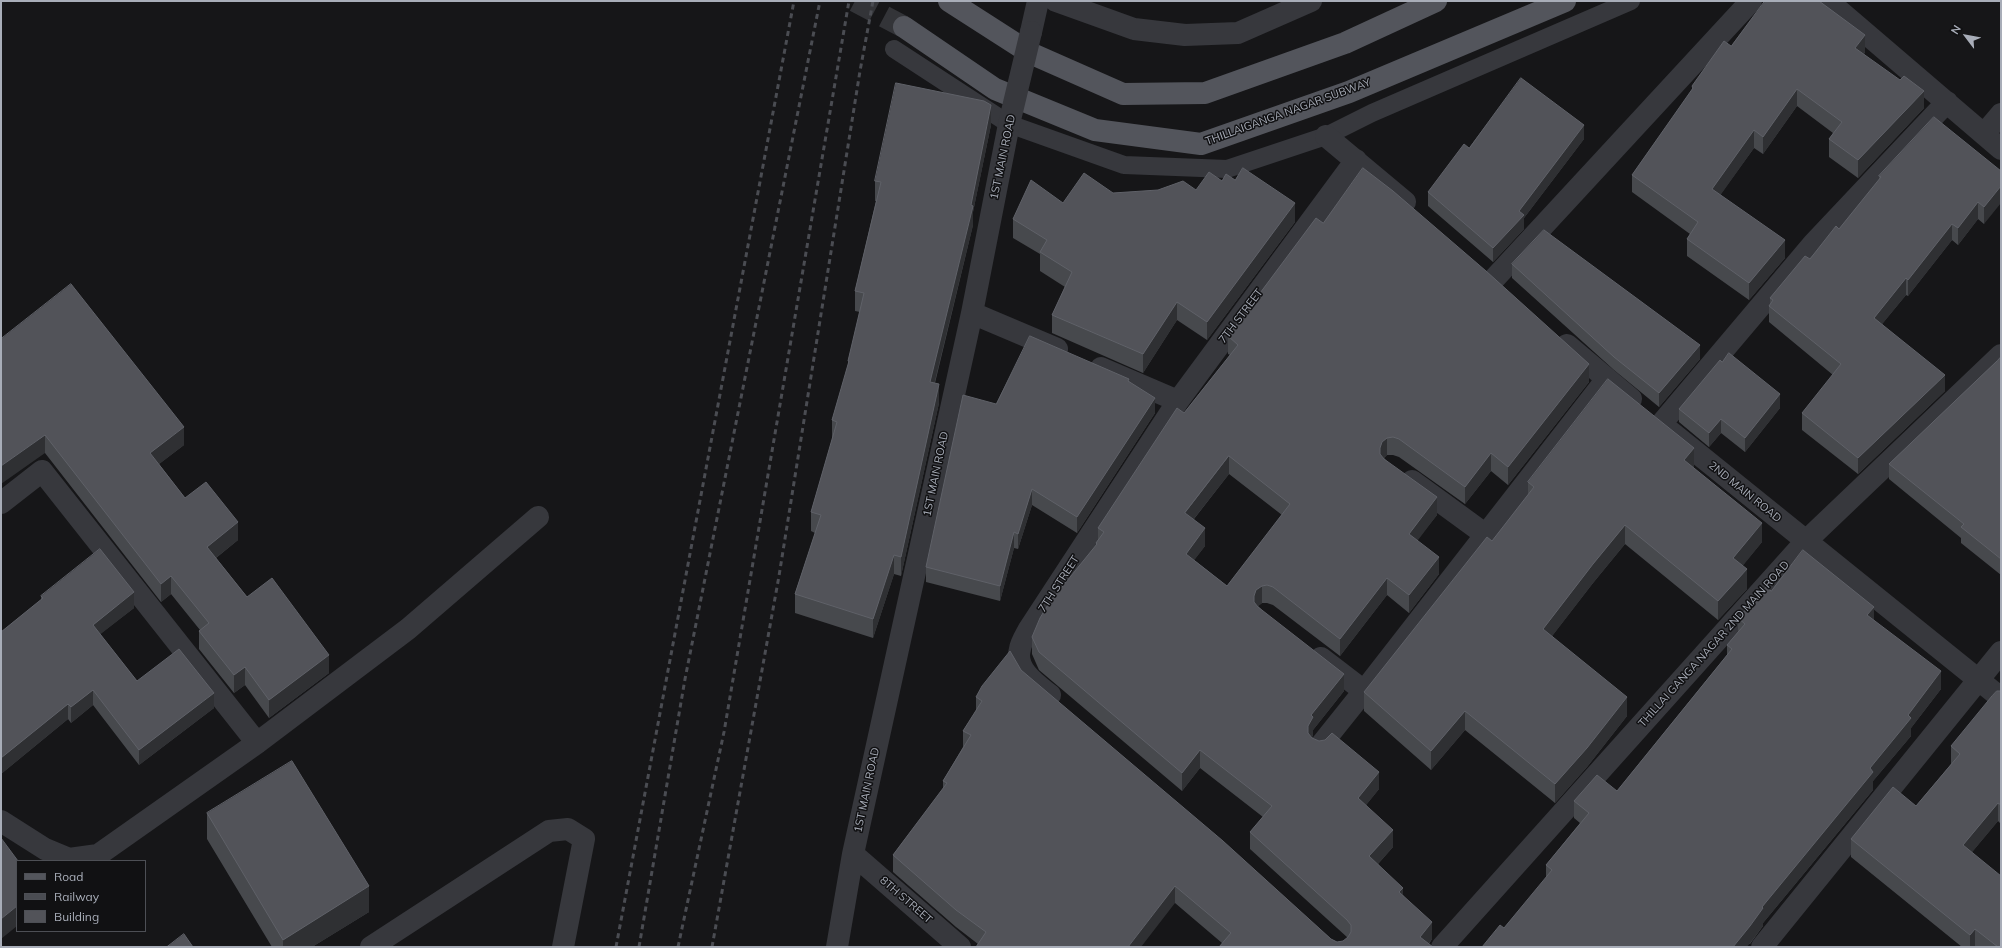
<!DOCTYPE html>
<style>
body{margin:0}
#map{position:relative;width:2002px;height:948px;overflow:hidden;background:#161618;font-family:Mulish,sans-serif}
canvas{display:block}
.frame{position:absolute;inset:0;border:2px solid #a8adb8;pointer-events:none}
.legend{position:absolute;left:16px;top:860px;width:130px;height:72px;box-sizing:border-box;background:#111113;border:1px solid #4d4f55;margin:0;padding:5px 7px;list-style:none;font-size:12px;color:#a8adb8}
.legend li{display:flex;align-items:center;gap:8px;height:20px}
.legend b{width:20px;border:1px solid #4d4f55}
.north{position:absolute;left:1946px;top:16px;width:40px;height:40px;-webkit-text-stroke:3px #111113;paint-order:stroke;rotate:302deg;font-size:11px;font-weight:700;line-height:16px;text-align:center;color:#a8adb8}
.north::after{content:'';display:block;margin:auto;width:14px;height:18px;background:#a8adb8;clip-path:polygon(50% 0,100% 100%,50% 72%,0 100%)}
</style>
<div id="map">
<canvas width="2002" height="948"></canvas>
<div class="frame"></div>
<ul class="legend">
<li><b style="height:5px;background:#53555c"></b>Road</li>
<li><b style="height:5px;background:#4a4c52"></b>Railway</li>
<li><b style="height:11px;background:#525359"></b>Building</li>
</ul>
<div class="north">N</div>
</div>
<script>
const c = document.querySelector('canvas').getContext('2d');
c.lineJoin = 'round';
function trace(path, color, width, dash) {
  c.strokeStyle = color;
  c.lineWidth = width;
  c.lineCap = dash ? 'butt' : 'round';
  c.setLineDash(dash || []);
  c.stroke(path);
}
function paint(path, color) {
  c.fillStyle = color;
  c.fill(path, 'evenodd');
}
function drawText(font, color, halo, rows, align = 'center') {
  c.font = font + ' Mulish,sans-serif';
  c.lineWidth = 3;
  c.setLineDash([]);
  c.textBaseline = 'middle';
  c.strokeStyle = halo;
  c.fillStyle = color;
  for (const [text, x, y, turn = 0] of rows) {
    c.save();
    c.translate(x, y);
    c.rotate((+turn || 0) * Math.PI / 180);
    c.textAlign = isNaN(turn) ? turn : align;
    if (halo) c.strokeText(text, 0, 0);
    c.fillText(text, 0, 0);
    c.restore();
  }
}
trace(new Path2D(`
 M855,1L904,27`), '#333438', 22, [22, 11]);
trace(new Path2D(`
 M894,49L1009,124L1124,165L1227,169L1326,136L1372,113L1631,1`), '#37383d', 18);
trace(new Path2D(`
 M1056,1L1134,29L1185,35L1238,33L1311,1
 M1828,1L2001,149
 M1031,32L1038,1
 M1984,134L2001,114
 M1326,136L1405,202
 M1494,279L1751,1
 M972,313L1057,349
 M1567,345L1631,399
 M1101,368L1178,401
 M1661,424L1813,244L1947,102
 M1671,432L2001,698
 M1412,481L1486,535
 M1,503L42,471L257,743L98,855L69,859L45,849L1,821
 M1321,658L1364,691
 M1050,695C1036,684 1014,669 1020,649C1021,642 1026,635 1029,629L1178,401L1356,160
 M257,743L408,629L538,517
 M1320,746L1364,691L1606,380
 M853,854L960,947
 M371,947L549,831L568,829L584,839L563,947
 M837,947L853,854L972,313L1009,124
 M1442,947L1806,541L2001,355
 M1762,947L2001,652`), '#37383d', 22);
trace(new Path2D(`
 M949,1L1030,53L1123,94L1205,93L1345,43L1436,1
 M904,27L995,89L1095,130L1201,144L1349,92L1565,1`), '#53555c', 22);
trace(new Path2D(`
 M616,947L794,1
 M639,947L685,679L820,1
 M678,947L724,732L849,1
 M712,947L779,576L860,71L873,1`), '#4a4c52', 3, [5, 4]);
trace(new Path2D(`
 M1009,124L1031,32`), '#37383d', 22);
paint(new Path2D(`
 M1731,46L1865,52L1864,54L1924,108L1858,178L1829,157V139L1833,133L1797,106L1763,154L1754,148L1720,195L1785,258L1749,300L1687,256V239L1690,234L1632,192V175L1692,90V86Z
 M991,125L973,212V225L935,383L939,403L901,576L894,574L873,638L795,613V594L815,533L811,531V512L832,440V420L848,366V361L860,312L855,311V291L876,201H875V181Z
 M1584,139L1524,218V229L1493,262L1428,206V192L1469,148Z
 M2001,171L1984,224L1978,219L1958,245L1952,240L1908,296L1906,295L1882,324L1945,391L1858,474L1802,430V413L1833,375L1769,322V306L1770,304V298L1839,229L1879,180V176Z
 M1222,181L1295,222L1207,340L1177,320L1143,373L1052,333V315L1065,287L1040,271V254L1013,238V219L1063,203L1113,193L1196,190Z
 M1323,223L1589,382L1508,485L1491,471L1465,504L1399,457L1393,455H1387L1384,458L1437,515L1417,540L1439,574L1409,613L1387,595L1340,656L1273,605L1267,603H1262L1258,606L1344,691L1313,730V735L1312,737L1379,789L1366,805L1393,847L1378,864L1403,895L1432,939L1429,944L1222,943L1175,903L978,944L956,927L893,872V855L943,789V781L963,747V731L976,711V697L1021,670L1331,939L1337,942L1343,941L1348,938L1250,849V832L1263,817L1200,768L1182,791L1039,670L1032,654V637L1096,546V543L1098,540V528L1184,413L1230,355L1228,354V336ZM1229,474L1282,515L1227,586L1194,560L1205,546L1194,519Z
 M1512,264L1700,359L1659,407L1614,370L1512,278Z
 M1,339L184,445L159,464L185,498L238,540L216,558L247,597L329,673L269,718L245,685L234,693L199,649V631L200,630L171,594L161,602L45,453Z
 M2001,357V575L1961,543V538L1889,479V464L1997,361Z
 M1129,381L1155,413L1077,533L1032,505L1018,549L1014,548L1000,601L926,582V567L996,404Z
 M1780,408L1745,452L1721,433L1709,447L1679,422V409Z
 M1694,467L1693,468L1762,542L1742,566L1747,589L1718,620L1625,544L1593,583L1552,636L1627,716L1587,767L1555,803L1465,730L1431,770L1364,711V692L1492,541L1528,495V482Z
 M1771,591L1874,620L1941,689L1911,728V736L1873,781V790L1763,923V926L1750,944L1504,928L1546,879V865L1580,823L1574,818V801L1617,791L1727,655V645L1738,632V618Z
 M41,596L134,608L100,634L137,681L214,708L139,765L93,705L71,723L68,719L1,774V632L41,600Z
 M2001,691V824L1998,821L1972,852L2001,947H1962L1851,857V839L1916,806L1951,764V746Z
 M207,813L369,912L312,947H272L207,839Z`), '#47494d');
paint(new Path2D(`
 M1865,35V52L1855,65V48Z
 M1797,89V106L1763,154V137Z
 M1924,91V108L1858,178V160Z
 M991,105V125L973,212V225L930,401V382L971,205Z
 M1584,125V139L1524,218V229L1493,262V248L1519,211Z
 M1754,130V148L1712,207V189Z
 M2001,186V203L1984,224V207Z
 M1978,202V219L1958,245V228Z
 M1295,203V222L1207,340V322Z
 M1952,224V240L1908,296V280Z
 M1785,240V258L1749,300V283Z
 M1906,278V295L1874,334V318Z
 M1177,302V320L1143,373V354Z
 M1700,345V359L1659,407V393Z
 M1589,364V382L1508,485V467Z
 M1945,375V391L1858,474V458Z
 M939,384V403L901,576V557Z
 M1780,394V408L1745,452V438Z
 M1155,398V413L1077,533V517Z
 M1721,419V433L1709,447V433Z
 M184,427V445L150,471V453Z
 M45,435V453L1,484V466Z
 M1387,438V455L1382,459L1380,466V448L1382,442Z
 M1694,448V467L1684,479V460Z
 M1491,453V471L1465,504V487Z
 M1229,456V474L1185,530V513Z
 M1032,489V505L1018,549V534Z
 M1437,497V515L1409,552V534Z
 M238,522V540L207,565V547Z
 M1762,523V542L1733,578V558Z
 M1625,525V544L1593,583L1543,648V629L1593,564Z
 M1205,528V546L1186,571V554Z
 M1014,532V548L1000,601V586Z
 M894,555V574L873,638V619Z
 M1439,557V574L1409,613V595Z
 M1747,569V589L1718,620V601Z
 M171,576V594L161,602V584Z
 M1387,578V595L1340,656V639Z
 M1262,586V603L1256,608L1254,614V596L1256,590Z
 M134,592V608L93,640V625Z
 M1874,607V625L1867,615Z
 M329,655V673L269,718V700Z
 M245,667V685L234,693V675Z
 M1941,671V689L1911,728V736L1873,781V790L1763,923V926L1747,947H1733L1762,907L1870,768L1908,715Z
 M1344,674V691L1313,730V735L1308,744V726L1311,715Z
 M93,690V705L71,723V707Z
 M214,693V708L139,765V750Z
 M1627,697V716L1587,767L1555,803V784Z
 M68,704V719L1,774V758Z
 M1465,711V730L1431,770V751Z
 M1200,750V768L1182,791V773Z
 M1379,772V789L1358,815V798Z
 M1998,803V821L1963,863V845Z
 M1393,830V847L1369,874V856Z
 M369,886V912L312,947H283V940Z
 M1175,886V903L1141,947H1128Z
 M1403,888V905L1399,892Z
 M17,906V926L1,939V919Z
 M1432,922V939L1426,947L1420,937Z
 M1975,929V947H1970V935Z`), '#2f3033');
const building = new Path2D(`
 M1765,1H1819L1865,35L1855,48L1900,80L1904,76L1924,91L1858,160L1829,139L1842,122L1797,89L1763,137L1754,130L1712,189L1785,240L1749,283L1687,239L1698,222L1632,175L1693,88L1692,86L1724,41L1731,46Z
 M1521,78L1584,125L1519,211L1524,215L1493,248L1428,192L1464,144L1469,148Z
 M896,83L984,101L991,105L971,205L973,206L930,382L939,384L901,557L894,555L873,619L795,594L821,515L811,512L837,422L832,420L849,361H848L864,293L855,291L881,182L875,181Z
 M1934,117L2001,171V186L1984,207L1978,202L1958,228L1952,224L1908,280L1906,278L1874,318L1945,375L1858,458L1802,413L1841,364L1769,306L1773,300L1770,298L1805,256L1810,259L1836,226L1839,229L1881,177L1879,176Z
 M1243,168L1295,203L1207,322L1177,302L1143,354L1052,315L1072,272L1040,252L1047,240L1013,219L1031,180L1063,203L1084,173L1113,193L1158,190L1183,181L1196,190L1209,172L1222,181L1226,174L1235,180Z
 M1363,168L1393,191L1486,271L1589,364L1508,467L1491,453L1465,487L1399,439L1393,437L1387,438L1382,442L1380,448V454L1384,459L1437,497L1409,534L1439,557L1409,595L1387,578L1340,639L1273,587L1267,585L1262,586L1256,590L1254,596V602L1258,607L1344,674L1311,715L1313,717L1308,726V733L1312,738L1319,741L1325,740L1332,733L1379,772L1358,798L1393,830L1369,856L1403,888L1399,892L1432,922L1420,937L1433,947H1219L1231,933L1175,886L1128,947H976L986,932L956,910L893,855L947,783L943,781L971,735L963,731L982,701L976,697L982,686L1010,651L1021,670L1223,841L1331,939L1337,942L1343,941L1348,937L1351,932V925L1347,920L1250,832L1272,806L1200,750L1182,773L1039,652L1032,637L1040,618L1049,603L1097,544L1096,543L1104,532L1098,528L1177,408L1184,413L1238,345L1228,336L1316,218L1323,223ZM1229,456L1290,504L1227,586L1186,554L1205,528L1185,513Z
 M1544,230L1700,345L1659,393L1614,357L1512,264Z
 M71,284L184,427L150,453L185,498L206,482L238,522L207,547L247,597L272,578L329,655L269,700L245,667L234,675L199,631L209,623L171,576L161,584L45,435L1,466V339Z
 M1030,336L1129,379L1128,381L1155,398L1077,517L1032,489L1018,534L1014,532L1000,586L926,567L963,395L996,404Z
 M1729,353L1780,394L1745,438L1721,419L1709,433L1679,409L1720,360L1722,362Z
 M2001,357V559L1961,527L1964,524L1889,464L1997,361Z
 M1608,379L1694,448L1684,460L1762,523L1733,558L1747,569L1718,601L1625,525L1593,564L1543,629L1627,697L1587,748L1555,784L1465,711L1431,751L1364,692L1487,537L1492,541L1534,487L1528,482Z
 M100,549L134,592L93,625L137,681L179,649L214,693L139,750L93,690L71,707L68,704L1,758V632L43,598L41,596Z
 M1803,550L1874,607L1867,615L1941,671L1908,715L1911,718L1870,768L1873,772L1762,907L1763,908L1750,926L1733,947H1482L1500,925L1504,928L1552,870L1546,865L1589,813L1574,801L1597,775L1617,791L1732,649L1727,645L1745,624L1738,618L1766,587L1771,591Z
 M1997,691H2001V805L1998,803L1963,845L2001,876V947H1998L1975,929L1970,935L1851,839L1893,787L1916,806L1960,754L1951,746L1992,696Z
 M292,761L369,886L283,940L207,813Z
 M1,838L18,861H17V906L1,919Z
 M184,934L193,947H167Z`);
paint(building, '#525359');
trace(building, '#5f6168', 1);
drawText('11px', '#a8adb8', '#111113', [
 ["THILLAIGANGA NAGAR SUBWAY",1288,112,-20],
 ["1ST MAIN ROAD",1003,157,-78],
 ["7TH STREET",1241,316,-53],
 ["1ST MAIN ROAD",936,474,-78],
 ["2ND MAIN ROAD",1745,492,39],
 ["7TH STREET",1059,584,-57],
 ["THILLAI GANGA NAGAR 2ND MAIN ROAD",1714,644,-48],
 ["1ST MAIN ROAD",867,790,-78],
 ["8TH STREET",906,900,41]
]);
</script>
